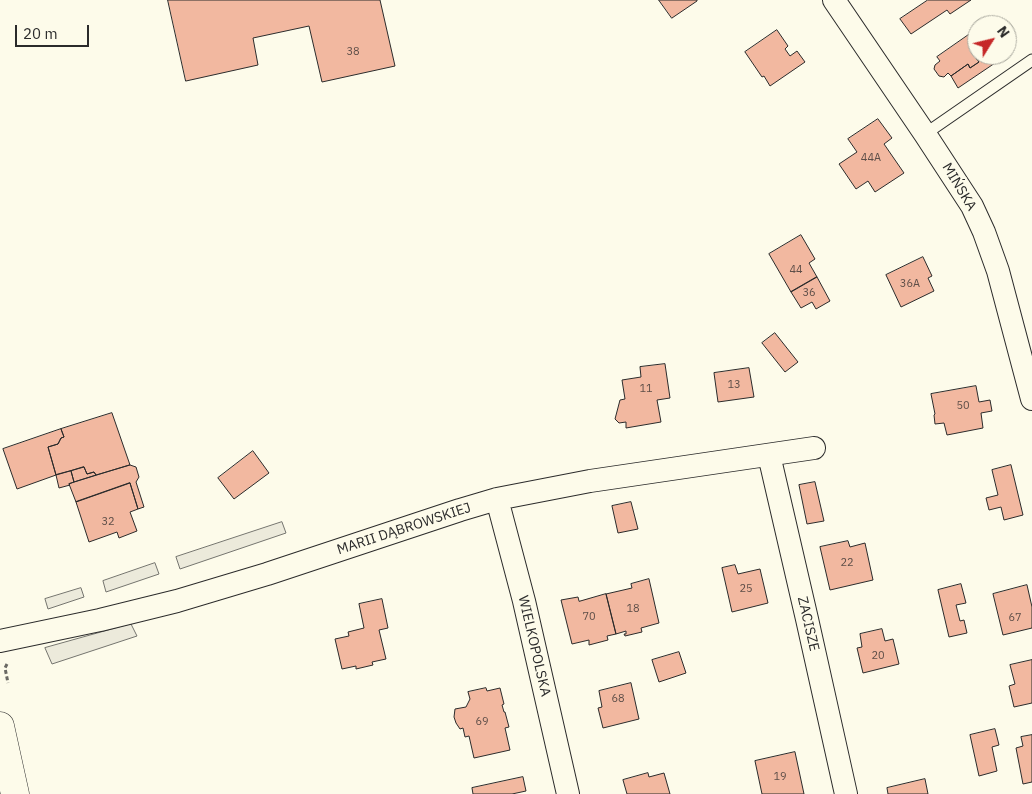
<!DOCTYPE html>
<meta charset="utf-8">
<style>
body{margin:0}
#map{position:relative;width:1032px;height:794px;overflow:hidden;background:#fdfbea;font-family:"IBM Plex Sans",sans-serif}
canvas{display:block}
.north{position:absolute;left:967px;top:15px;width:50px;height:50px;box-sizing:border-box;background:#fdfbea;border:1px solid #a9a89e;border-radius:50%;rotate:54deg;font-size:14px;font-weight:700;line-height:20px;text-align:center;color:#2b2b2b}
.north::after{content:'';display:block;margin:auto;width:18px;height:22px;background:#c62828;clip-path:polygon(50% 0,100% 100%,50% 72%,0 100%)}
.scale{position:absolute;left:15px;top:25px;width:74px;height:22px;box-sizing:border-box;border:2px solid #2b2b2b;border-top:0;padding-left:6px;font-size:15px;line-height:18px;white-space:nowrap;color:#2b2b2b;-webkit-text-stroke:4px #fdfbea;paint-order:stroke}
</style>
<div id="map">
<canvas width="1032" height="794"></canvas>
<div class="north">N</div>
<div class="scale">20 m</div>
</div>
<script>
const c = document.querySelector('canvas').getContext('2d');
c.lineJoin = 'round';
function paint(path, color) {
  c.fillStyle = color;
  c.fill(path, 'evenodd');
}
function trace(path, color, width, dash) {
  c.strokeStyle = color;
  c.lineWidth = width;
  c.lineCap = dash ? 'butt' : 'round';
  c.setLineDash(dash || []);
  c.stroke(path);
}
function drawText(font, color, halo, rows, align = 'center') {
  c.font = font + ' "IBM Plex Sans",sans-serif';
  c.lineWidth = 4;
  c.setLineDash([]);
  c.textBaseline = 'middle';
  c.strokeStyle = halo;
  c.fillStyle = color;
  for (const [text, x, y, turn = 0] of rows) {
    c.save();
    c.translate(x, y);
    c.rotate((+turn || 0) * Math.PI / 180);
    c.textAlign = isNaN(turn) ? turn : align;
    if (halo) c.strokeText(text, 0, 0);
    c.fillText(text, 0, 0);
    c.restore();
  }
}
const parking = new Path2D(`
 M282,522L286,533L180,569L176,557Z
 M155,563L159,574L106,592L103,581Z
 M81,588L84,597L48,609L45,599Z
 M131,624L137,636L52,664L45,648Z`);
paint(parking, '#eceadb');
trace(parking, '#74746e', 1);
const building = new Path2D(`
 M168,0H380L395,66L322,82L309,26L253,38L258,65L186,81Z
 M659,0H697V1L672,18Z
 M928,0H971L950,14L947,10L911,34L900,19Z
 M977,29V55H981L976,58L979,62L970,68L968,64L951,76L948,73L944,77L939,76L934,69L935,65L940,61L937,57Z
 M777,30L788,46L785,49L790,56L797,51L805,62L770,86L764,76L762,77L745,52Z
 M981,55H994L998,61L958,88L951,76L968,64L970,68L979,62L976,58Z
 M878,119L892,138L884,144L904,173L875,192L868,181L856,189L839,164L857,152L848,139Z
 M801,235L815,259L809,263L817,277L791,292L769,254Z
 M923,257L932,276L928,278L934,291L901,307L886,275Z
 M817,277L830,301L816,309L812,302L801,308L791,292Z
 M775,333L798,362L785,372L762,343Z
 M665,364L670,398L657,400L661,422L626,428V422L619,423L615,419L620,400L625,399L622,380L641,377L640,367Z
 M749,368L754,397L718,402L714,373Z
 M976,386L979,402L990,400L992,411L981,413L983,428L947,435L944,423L935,424L934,415L935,414L931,394Z
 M112,413L130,465L96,475L94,472L87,474L84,467L56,475L48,447L58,444L61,438L64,437L61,429Z
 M61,429L64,437L61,438L58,444L48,447L56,475L17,489L3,449Z
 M253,451L269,473L234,499L218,478Z
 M130,465L136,467L139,477L136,482L144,507L138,509L130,483L76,502L69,484Z
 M1011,465L1023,515L1004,520L1001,507L989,510L986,498L998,495L992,470Z
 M84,467L87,474L94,472L96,475L74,482L71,471Z
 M71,471L74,482L69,484L70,485L59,488L56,475Z
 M815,482L824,521L807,524L799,485Z
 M130,483L138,509L130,512L137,531L119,538L117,532L89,542L76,502Z
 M631,502L638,529L618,533L612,506Z
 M848,541L850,547L865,543L873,580L830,590L820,547Z
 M735,565L738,574L760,569L768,603L732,612L722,568Z
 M649,579L659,623L641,628L642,632L625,636L624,634H626V631L616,634L606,594L632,588L631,584Z
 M961,584L966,603L956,605L960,621L964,620L967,633L949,637L938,590Z
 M1027,585L1032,607V628L1003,635L993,594Z
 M606,594L616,634L607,636L608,640L589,645V640L572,644L561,600L578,597L579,601Z
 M382,599L388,628L379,630L386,659L372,662L373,665L356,669V666L342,669L335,639L349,636L348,632L364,628L359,604Z
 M882,629L885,641L893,639L899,664L863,673L857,648L862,647L860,634Z
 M679,652L686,673L659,682L652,660Z
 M1032,660V703L1014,707L1009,686L1015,684L1010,665Z
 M631,683L639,719L603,728L598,708L602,707L599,691Z
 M486,688L487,691L500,688L504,704L502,705L504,712H505L509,727L505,728L510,750L474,758L469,736L465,737L463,728L460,729L456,723L454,717L455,709L466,707L470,699L468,692Z
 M995,729L999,745L992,747L997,771L979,776L970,735Z
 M1032,735V782L1023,784L1016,748L1023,746L1021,737Z
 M795,752L804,794H762L755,761Z
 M648,773L649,777L664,773L670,794H627L623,780Z
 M523,777L526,791L512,794H473L472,788Z
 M925,779L928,794H888L887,788Z`);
paint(building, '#f2b8a0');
trace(building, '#2b2b2b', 1);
const service = new Path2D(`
 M925,134L1032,60`);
const minor = new Path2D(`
 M834,0L925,134L972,206L984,232L998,271L1032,399
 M769,455L807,619L846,794
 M497,499L524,601L568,794
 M0,641L100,620L177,601L267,574L460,510L497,499L590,481L814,448`);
const tertiary = new Path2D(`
 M0,726L15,794`);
trace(service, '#2b2b2b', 13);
trace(minor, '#2b2b2b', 24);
trace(tertiary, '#2b2b2b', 29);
trace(new Path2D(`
 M7,664L5,668L8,683`), '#6a6964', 3, [4, 2.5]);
trace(service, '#fdfbea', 11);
trace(minor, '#fdfbea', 22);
trace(tertiary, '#fdfbea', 28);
drawText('11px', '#5d4e48', null, [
 ["38",353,52],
 ["44A",871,158],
 ["44",796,270],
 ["36A",910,284],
 ["36",809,293],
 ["13",734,385],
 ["11",646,389],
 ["50",963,406],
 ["32",108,522],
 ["22",847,563],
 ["25",746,589],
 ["18",633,609],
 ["70",589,617],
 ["67",1015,618],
 ["20",878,656],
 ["68",618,699],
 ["69",482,722],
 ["19",780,777]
]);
drawText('14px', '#2b2b2b', '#fdfbea', [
 ["MIŃSKA",959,187,59],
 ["MARII DĄBROWSKIEJ",404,529,-18],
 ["ZACISZE",808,624,77],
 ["WIELKOPOLSKA",534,646,77]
]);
</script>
